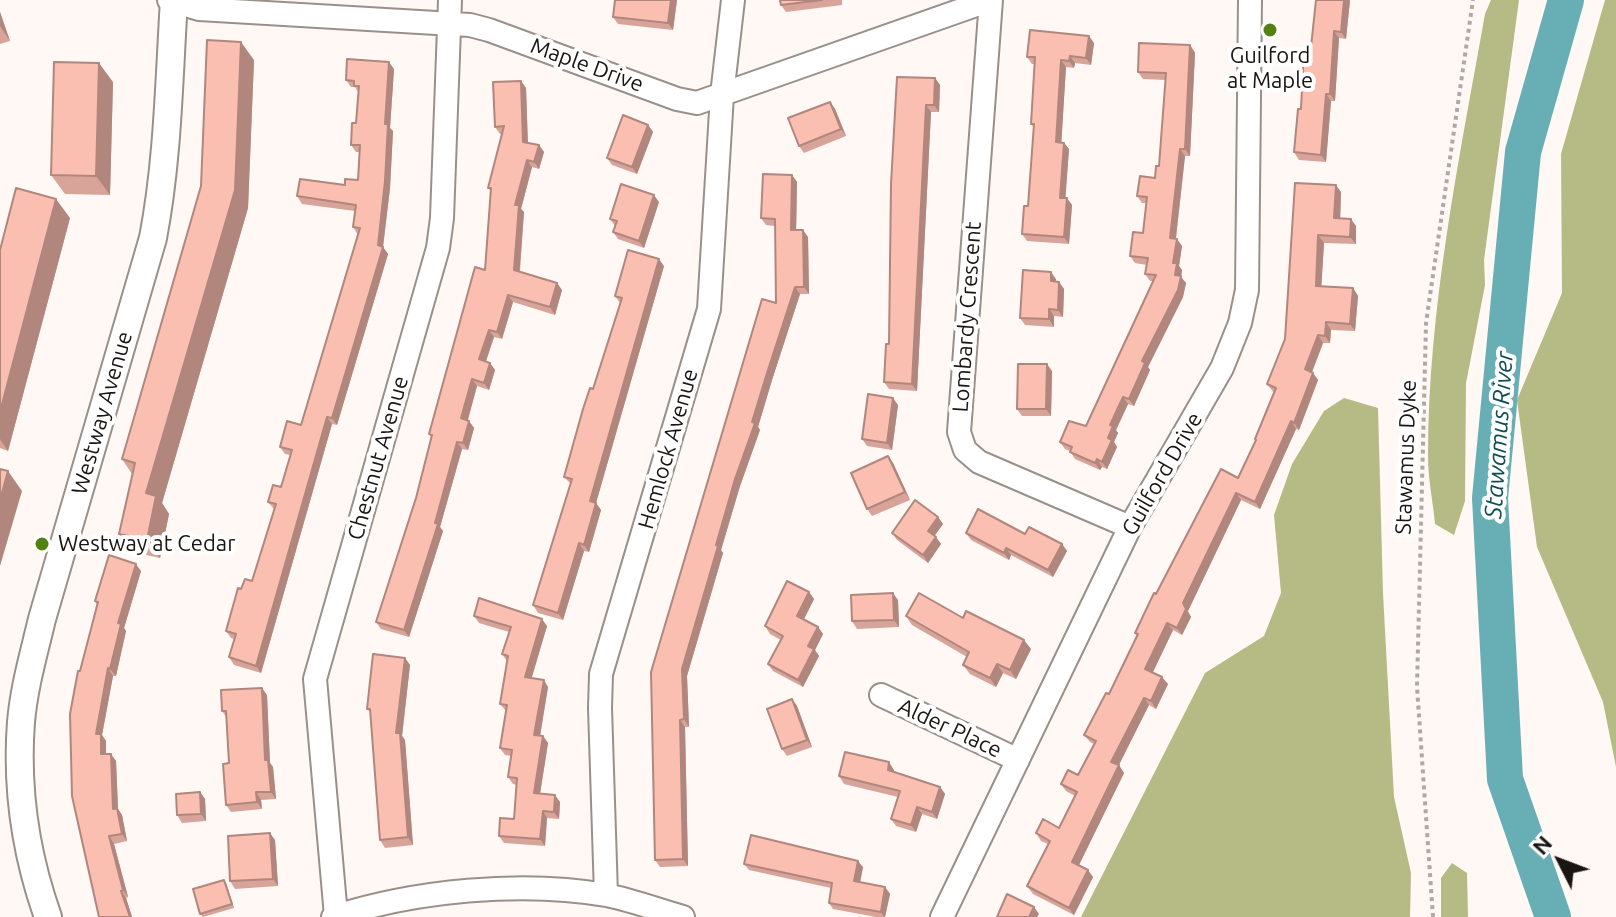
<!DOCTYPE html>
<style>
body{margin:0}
#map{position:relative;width:1616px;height:917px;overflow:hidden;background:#fff8f4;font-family:Ubuntu,sans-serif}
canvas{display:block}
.north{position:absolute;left:1520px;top:821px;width:80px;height:80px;-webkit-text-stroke:6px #fff;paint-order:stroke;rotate:312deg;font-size:22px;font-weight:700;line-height:32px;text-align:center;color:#191513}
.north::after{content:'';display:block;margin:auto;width:28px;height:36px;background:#191513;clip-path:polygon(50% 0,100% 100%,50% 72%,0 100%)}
</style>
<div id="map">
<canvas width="1616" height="917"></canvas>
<div class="north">N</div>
</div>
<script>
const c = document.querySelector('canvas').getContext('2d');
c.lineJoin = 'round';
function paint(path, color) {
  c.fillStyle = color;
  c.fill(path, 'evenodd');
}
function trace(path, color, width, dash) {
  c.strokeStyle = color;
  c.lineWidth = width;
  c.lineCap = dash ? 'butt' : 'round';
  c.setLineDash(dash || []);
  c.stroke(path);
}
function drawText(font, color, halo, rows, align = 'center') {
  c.font = font + ' Ubuntu,sans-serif';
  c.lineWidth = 8;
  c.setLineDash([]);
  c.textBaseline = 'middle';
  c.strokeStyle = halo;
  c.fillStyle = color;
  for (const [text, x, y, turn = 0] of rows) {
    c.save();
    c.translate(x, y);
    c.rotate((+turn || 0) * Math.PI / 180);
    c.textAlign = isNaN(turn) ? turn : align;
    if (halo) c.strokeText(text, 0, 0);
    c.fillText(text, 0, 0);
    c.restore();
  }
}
paint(new Path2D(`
 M1491,0H1519L1484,260L1485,285L1466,383L1465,501L1454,535L1435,524C1433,502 1428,479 1428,457C1428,309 1459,160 1485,14Z
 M1605,0H1616V767L1603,702L1537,547L1517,400L1562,293L1561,154Z
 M1344,398L1378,408L1383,593L1394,797L1411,873L1410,917H1081L1205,673L1264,636L1281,593L1274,515L1292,464L1324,411Z
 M1452,863L1467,873L1468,917H1441V878Z`), '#b6ba85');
trace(new Path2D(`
 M1553,917L1505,779L1490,498L1523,152L1566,0`), '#67aeb5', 36);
const minor = new Path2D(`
 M169,0L199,9L470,25L489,30L677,99L697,103L990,0
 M991,0L959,432L965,450L979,462L1130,527
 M881,695L1018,760
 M606,895L600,708L601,674L709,309L722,95L733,0
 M336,916L315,679L438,248L442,218L450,0
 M333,917C414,891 521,880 606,895C632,900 658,910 683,917
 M942,917L1130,527L1222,368L1240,323L1247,290L1250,0`);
const tertiary = new Path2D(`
 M48,917C26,855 16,788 21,722C24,687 34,653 42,619L153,238C168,160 169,79 174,0`);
trace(minor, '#999089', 26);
trace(tertiary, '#999089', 30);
trace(new Path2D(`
 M1433,917L1417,687L1426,323L1473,0`), '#aea9a5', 4, [4, 4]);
trace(minor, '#fff', 22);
trace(tertiary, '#fff', 26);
paint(new Path2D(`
 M677,0L673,30L618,24L613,17Z
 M780,0H842V5L786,12L781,5Z
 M1316,0H1350L1346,39L1339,38L1335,101H1331L1326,162L1299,160L1294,152L1311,47Z
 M0,12L10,41L0,44Z
 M1094,43L1091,65L1075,63L1074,68L1066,67L1061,142L1064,143L1069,149L1065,198L1072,205L1069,244L1027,241L1022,234L1028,206L1034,128L1031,124L1035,64H1032L1027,57Z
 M1190,45L1195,53L1190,156H1185L1176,239L1182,246L1179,266L1182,270L1181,277L1186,283L1183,297L1148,367L1150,370L1134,406L1128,404L1116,430L1118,433L1114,442L1117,447L1107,469L1102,467L1100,470L1075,459L1070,451L1065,449L1060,442L1086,426L1153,281H1150L1145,274L1147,265L1135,263L1130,256L1143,233L1146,203H1142L1137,196L1155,178L1159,166L1166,80L1143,79L1138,72Z
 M254,60L248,208L162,503L169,514L160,558L132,552L119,534L132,474L122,459Z
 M394,69L390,128L393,131L390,188L383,247L388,254L337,425L332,424L261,673L234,665L229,657L234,639L231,638L226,631L241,589L252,581L274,509L268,502L281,487L290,455L285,454L280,447L301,425L358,235L353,227L355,211L302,204L297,196L345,185L358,180L360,152H356L351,145L356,123L358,92L355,87H351L346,80Z
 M935,78L940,85L939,112H931L917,391L889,389L884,382L889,344L891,184Z
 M521,81L526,88L528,143L539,145L544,152L539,169L532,167L521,209L524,212L520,272L562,290L555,315L513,302L502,339L494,337L486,361L490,363L495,370L489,390L477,386L468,420L474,428L468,450L462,449L440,527L443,531L409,637L381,629L376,622L416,498L432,438L429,434L485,270L491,191L488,188L502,134H500L495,127Z
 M113,82L110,195L65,194L51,175Z
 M830,102L835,109L846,136L804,153L799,146Z
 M648,125L653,132L637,174L612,165L607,158Z
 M792,175L797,182L796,230L808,237L809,294H800L772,380L758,427L760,430L740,486L721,550L723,553L687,676L689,727H685L688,866L660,867L655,860L651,672L776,303L775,226L766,225L761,218Z
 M1295,183L1341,192L1340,218L1356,226V244L1324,243L1321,286L1353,288L1358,296L1355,331L1331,330L1330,343H1323L1312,372L1318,380L1299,430L1296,429L1260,509L1241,500L1188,611L1191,617L1182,635L1173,630L1153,672L1168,684L1156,709L1149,705L1118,765L1124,773L1079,865L1093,877L1074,915L1033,894L1027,886L1048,844L1041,841L1036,833L1059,828L1075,796L1066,791L1061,784L1078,775L1094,744L1090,742L1084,735L1109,694L1137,636L1135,633L1156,594L1238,478L1256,441L1255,439L1274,393L1267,384L1285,339Z
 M659,202L644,248L618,239L613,232L615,226L610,219Z
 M70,218L8,451L0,448V250Z
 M664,266L596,503L601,510L589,552L584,551L563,620L538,613L533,605L571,484L564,477L593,389L620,303L615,296Z
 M1056,279V282H1059L1064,289L1063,317L1054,316V327L1025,325L1020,318Z
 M1052,371L1051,416H1022L1017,409Z
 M898,405L892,450L867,446L862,439Z
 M888,456L893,463L910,500L872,516L867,509Z
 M938,517L943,524L934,536L941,544L928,563L897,540L892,533Z
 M966,533L1025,534L1062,544L1067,551L1053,577L1011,555L1009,560L971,540Z
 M141,571L124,628L126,631L116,676H113L102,735L106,741V754L116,761L118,809L122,815L127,841L114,844L128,897L126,898L132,917H99L97,605L95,601Z
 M809,592L814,599L804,619L818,627L823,634L815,650L819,656L803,687L773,671L768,664L781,640L770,634L765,626Z
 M898,600L899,627L857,629L852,621Z
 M474,616L547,626L531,678L548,687L540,736H543L548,743L540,794L560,802L559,819L547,818L545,846L504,843L499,836L514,819L517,785L513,784L508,777L511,756L505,755L500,748L506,711L500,704L507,661L502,654L509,632L479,623Z
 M906,616L963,618L1031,649L1016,679L1003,673L996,687L970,674L963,665L967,657L912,625Z
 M405,658L410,665L402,736L405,740L413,845L385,848L380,840L370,712L367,709Z
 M267,695L270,763L273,767L276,799L261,800L262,809L231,812L226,805L229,763L227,718L222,711Z
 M792,699L797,706L812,747L787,756L782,749Z
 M894,770V772L940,787L945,794L937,819L922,814L916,832L896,826L891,819L898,797L844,784L839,776Z
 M200,792L205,799L206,821L182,823L177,815Z
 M275,840L278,886L235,889L230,881Z
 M744,864L863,867L860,882L885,887L890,894L885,917H876L833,909L829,903L831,888L749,870Z
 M226,883L234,908L203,917L200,914Z`), '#d8a499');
paint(new Path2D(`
 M671,0H677L673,30L668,23Z
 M1344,0H1350L1346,39L1341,32Z
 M0,12L10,41L0,26Z
 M1334,31L1339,38L1335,101L1330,94Z
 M1089,36L1094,43L1091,65L1086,58Z
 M241,42L254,60L248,208L162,503L169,514L160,558L147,540L146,493Z
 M1190,45L1195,53L1190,156L1185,149Z
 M1070,56L1075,63L1074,68L1069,61Z
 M1061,60L1066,67L1061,149L1056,142Z
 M389,62L394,69L390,128L393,131L390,188L383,247L388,254L337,425L332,418L378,245Z
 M99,63L113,82L110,195L96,176Z
 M935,78L940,85L939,112L934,105Z
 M521,81L526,88L528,149L523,142Z
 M1326,94L1331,101L1326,162L1321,155Z
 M830,102L835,109L846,136L841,129Z
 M926,105L931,112L917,391L912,384Z
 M648,125L653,132L637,174L632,167Z
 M1064,143L1069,149L1065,205L1060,198Z
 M539,145L544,152L539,169L534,162Z
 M1180,149L1185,156L1175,245L1170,238Z
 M527,160L532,167L521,209L524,212L519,277L514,270L515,205Z
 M792,175L797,182L796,238L791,230Z
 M1336,185L1341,192L1340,226L1334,218Z
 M654,195L659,202L644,248L639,241Z
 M1067,198L1072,205L1069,244L1064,237Z
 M56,199L70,218L8,451L0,439V412Z
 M1351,219L1356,226V244L1350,237Z
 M803,230L808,237L809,294L804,287Z
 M1318,235L1324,243L1321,293L1316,286Z
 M1177,239L1182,246L1179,266L1182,270L1181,277L1186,283L1183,297L1148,367L1150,370L1134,406L1129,399L1175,275L1173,263Z
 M659,259L664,266L596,503L601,510L589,552L584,545L590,501Z
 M1051,272L1056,279V289L1051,281Z
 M1059,282L1064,289L1063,317L1058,310Z
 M557,283L562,290L555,315L550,307Z
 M795,287L800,294L772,380L758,427L760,430L740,486L721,550L723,553L687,676L689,727L684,719L682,669L716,545L767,373Z
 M1353,288L1358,296L1355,331L1350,324Z
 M508,295L513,302L502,339L497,332Z
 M1049,309L1054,316V327L1049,319Z
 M1326,322L1331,330L1330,343L1325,336Z
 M489,330L494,337L484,367L479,359Z
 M1318,335L1323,343L1310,377L1305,369Z
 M490,363L495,370L489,390L484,383Z
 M1047,364L1052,371L1051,416L1046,409Z
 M1313,373L1318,380L1299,430L1294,423Z
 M472,379L477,386L466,426L461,418Z
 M1123,397L1128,404L1116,430L1118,433L1114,442L1117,447L1107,469L1102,462L1110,425Z
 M893,398L898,405L892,450L887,443Z
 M327,417L332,424L261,673L256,666Z
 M469,421L474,428L468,450L463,443Z
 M1291,421L1296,429L1260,509L1255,502Z
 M457,442L462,449L440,527L443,531L409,637L404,630Z
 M888,456L893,463L910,500L905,492Z
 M1097,459L1102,467L1100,470L1095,463Z
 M8,471L22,491L0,566V500Z
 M1236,493L1241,500L1188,611L1183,603Z
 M938,517L943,524L933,538L928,531Z
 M936,537L941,544L928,563L923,555Z
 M579,543L584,551L563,620L558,613Z
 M1062,544L1067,551L1053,577L1048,570Z
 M1006,548L1011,555L1009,560L1004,553Z
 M136,564L141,571L124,628L126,631L116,676L110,669L118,623Z
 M809,592L814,599L802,623L797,616Z
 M893,593L898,600L899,627L894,620Z
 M1186,609L1191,617L1182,635L1177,628Z
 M542,619L547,626L530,684L525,677Z
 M1167,623L1173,630L1151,676L1145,669Z
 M818,627L823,634L815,650L819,656L803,687L798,680L808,646Z
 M1024,640L1031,649L1016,679L1010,670Z
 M405,658L410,665L402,736L405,740L413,845L408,837L396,733Z
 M997,664L1003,673L996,687L990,678Z
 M108,668L113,676L102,735L106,741V761L101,754L96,734Z
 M1162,677L1168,684L1156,709L1151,701Z
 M544,680L548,687L539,742L534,735Z
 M262,688L267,695L270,763L273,767L276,799L271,792L265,760Z
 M1144,698L1149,705L1117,769L1111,762Z
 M792,699L797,706L812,747L807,740Z
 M680,720L685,727L688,866L683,859Z
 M543,736L548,743L539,800L534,793Z
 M111,754L116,761L118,809L122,815L127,841L122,834L113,809Z
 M889,762L894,770L893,777L888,770Z
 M1119,765L1124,773L1077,869L1072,862Z
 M940,787L945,794L937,819L932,812Z
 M200,792L205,799L206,821L201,814Z
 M256,792L261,800L262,809L257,802Z
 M555,795L560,802L559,819L554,812Z
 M917,807L922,814L916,832L911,825Z
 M543,811L547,818L545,846L540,839Z
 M270,833L275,840L278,886L273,879Z
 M109,836L114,844L128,897L123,890Z
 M858,861L863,867L859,888L854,881Z
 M1088,870L1093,877L1074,915L1069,908Z
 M224,880L226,883L234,908L232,904Z
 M885,887L890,894L885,917H884L881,912Z
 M121,891L126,898L132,917H130Z
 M1034,907L1039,914L1037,917H1029Z`), '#b0867d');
const building = new Path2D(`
 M615,0H671L668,23L613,17Z
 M780,0H822L781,5Z
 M1316,0H1344L1341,32L1334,31L1330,94H1326L1321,155L1294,152L1298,109H1301L1304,47H1311Z
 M1030,30L1089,36L1086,58L1070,56L1069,61L1061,60L1056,142L1064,143L1060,198H1067L1064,237L1022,234L1024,206H1028L1034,124H1031L1035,57H1027Z
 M207,40L241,42L235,190L146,493L156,496L147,540L119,534L135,463L122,459L201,186Z
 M1139,43L1190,45L1185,149H1180L1170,238L1177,239L1173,263H1177L1175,275L1181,276L1178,290L1142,361L1145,363L1129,399L1123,397L1110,425L1113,426L1108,438L1112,440L1102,462L1097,459L1095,463L1070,452L1072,447L1060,442L1069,421L1086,426L1156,275L1145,274L1148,258L1130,256L1133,232L1143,233L1147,197L1137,196L1140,176L1155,178L1156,166H1159L1166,73L1138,72Z
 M347,59L389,62L385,124H388L385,181L378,245L383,247L332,418L327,417L256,666L229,657L236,634L226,631L238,588L241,589L245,579L252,581L276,504L268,502L273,485L281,487L292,450L280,447L287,421L301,425L360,228L353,227L356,205L297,196L300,179L345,185V179L358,180L360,145H351L352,123H356L359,86H354V81L346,80Z
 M54,62L99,63L96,176L51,175Z
 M897,77L935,78L934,105H926L912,384L884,382L886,344H889L891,184Z
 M521,81L523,142L539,145L534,162L527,160L515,205H519L514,270L557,283L550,307L508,295L497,332L489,330L479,359L490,363L484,383L472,379L461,418L469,421L463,443L457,442L435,523L438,524L404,630L376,622L416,498L432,435L429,434L475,267L485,270L491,188H488L504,126L495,127L493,82Z
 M830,102L841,129L799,146L788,118Z
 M623,115L648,125L632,167L607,158Z
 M763,174L792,175L791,230H803L804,287H795L767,373L752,422L755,423L735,479L716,545L718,546L682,669L684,719L680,720L683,859L655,860L651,672L762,299L776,303L775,219L761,218Z
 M1295,183L1336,185L1334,218L1351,219L1350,237L1318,235L1316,286L1353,288L1350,324L1326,322L1325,336L1318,335L1305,369L1313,373L1294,423L1291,421L1255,502L1236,493L1183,603L1186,609L1177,628L1167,623L1145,669L1162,677L1151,701L1144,698L1111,762L1119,765L1072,862L1088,870L1069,908L1027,886L1050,841L1036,833L1043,819L1059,828L1077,792L1061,784L1068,770L1078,775L1096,741L1084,735L1106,693L1109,694L1138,634L1135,633L1154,593L1156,594L1221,469L1238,478L1256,440L1255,439L1276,388L1267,384L1285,339Z
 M621,184L654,195L639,241L613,232L617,221L610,219Z
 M16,188L56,199L0,412V250Z
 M628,250L659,259L590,501L596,503L584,545L579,543L558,613L533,605L572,479L564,477L583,409L590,388L593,389L622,298L615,296Z
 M1023,270L1051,272V281L1059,282L1058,310L1049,309V319L1020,318Z
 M1018,364H1047L1046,409H1017Z
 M868,394L893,398L887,443L862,439Z
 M888,456L905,492L867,509L851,473Z
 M0,469L8,471L0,500Z
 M915,500L938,517L928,531L936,537L923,555L892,533Z
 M978,509L1025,534L1029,527L1062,544L1048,570L1006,548L1004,553L966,533Z
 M109,555L136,564L118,623L121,624L110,669L108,668L96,734H101V754H111L113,809L117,808L122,834L109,836L123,890L121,891L130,917H99L72,796L70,714L78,671H80L98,602L95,601Z
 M787,581L809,592L797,616L818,627L808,646L814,649L798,680L768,664L783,636L765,626Z
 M893,593L894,620L852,621L851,595Z
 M919,593L963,618L966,611L1024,640L1010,670L997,664L990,678L963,665L969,652L906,616Z
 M479,598L542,619L525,677L544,680L534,735L543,736L534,793L555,795L554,812L543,811L540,839L499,836L500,818L514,819L517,778L508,777L512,750L500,748L507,705L500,704L508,656L502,654L511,627L474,616Z
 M373,654L405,658L396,733H400L408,837L380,840L370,709H367Z
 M262,688L265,760H268L271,792H256L257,802L226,805L223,764L229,763L226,711H222L221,690Z
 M792,699L807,740L782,749L767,709Z
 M845,752L889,762L888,770L940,787L932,812L917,807L911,825L891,819L900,791L839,776Z
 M200,792L201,814L177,815L176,794Z
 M270,833L273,879L230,881L228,836Z
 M751,835L858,861L854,881L885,887L881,912L829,903L832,883L744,864Z
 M224,880L232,904L200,914L193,889Z
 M1007,894L1034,907L1029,917H997Z`);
paint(building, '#fbbfb2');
trace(building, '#b0867d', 2);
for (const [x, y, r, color] of [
 [1270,30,8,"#538211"],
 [42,544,8,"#538211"]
]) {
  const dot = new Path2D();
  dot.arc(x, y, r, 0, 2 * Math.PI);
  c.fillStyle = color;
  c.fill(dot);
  trace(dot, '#fff', 3);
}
drawText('22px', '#191513', '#fff', [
 ["Guilford",1270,56],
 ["at Maple",1270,81],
 ["Westway at Cedar",58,544,"left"]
]);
drawText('22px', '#191513', '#fff', [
 ["Maple Drive",587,65,20],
 ["Lombardy Crescent",967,317,-86],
 ["Westway Avenue",102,413,-74],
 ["Hemlock Avenue",668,449,-74],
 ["Stawamus Dyke",1406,457,-88],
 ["Chestnut Avenue",378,458,-74],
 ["Guilford Drive",1162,474,-60],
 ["Alder Place",950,728,25]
]);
drawText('italic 24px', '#0f4f54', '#fff', [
 ["Stawamus River",1499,435,-86]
]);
</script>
